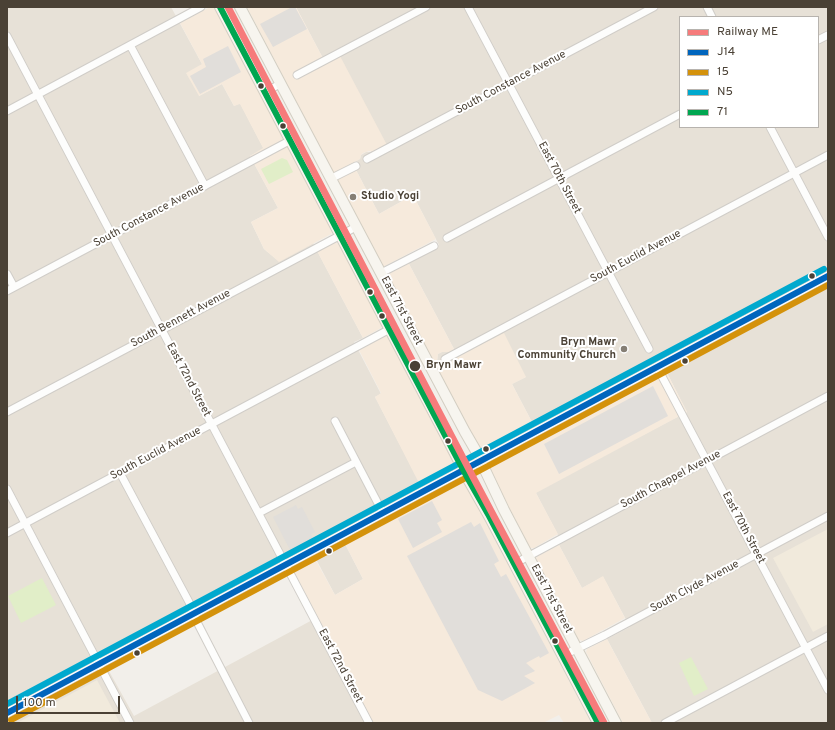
<!DOCTYPE html>
<style>
body{margin:0}
#map{position:relative;width:835px;height:730px;overflow:hidden;background:#f2efea;font-family:Overpass,sans-serif}
canvas{display:block}
.frame{position:absolute;inset:0;border:8px solid #4a4135;pointer-events:none}
.legend{position:absolute;left:679px;top:16px;width:140px;height:112px;box-sizing:border-box;background:#fff;border:1px solid #b7b3ae;margin:0;padding:5px 7px;list-style:none;font-size:12px;color:#4a4135}
.legend li{display:flex;align-items:center;gap:8px;height:20px}
.legend b{width:20px;border:1px solid #b7b3ae}
.scale{position:absolute;left:16px;top:696px;width:104px;height:18px;box-sizing:border-box;border:2px solid #4a4135;border-top:0;padding-left:5px;font-size:12px;line-height:14px;white-space:nowrap;color:#4a4135;-webkit-text-stroke:3px #fff;paint-order:stroke}
</style>
<div id="map">
<canvas width="835" height="730"></canvas>
<div class="frame"></div>
<ul class="legend">
<li><b style="height:5px;background:#f67b7b"></b>Railway ME</li>
<li><b style="height:5px;background:#0065bd"></b>J14</li>
<li><b style="height:5px;background:#d4920b"></b>15</li>
<li><b style="height:5px;background:#00a9ce"></b>N5</li>
<li><b style="height:5px;background:#00a651"></b>71</li>
</ul>
<div class="scale">100 m</div>
</div>
<script>
const c = document.querySelector('canvas').getContext('2d');
c.lineJoin = 'round';
function paint(path, color) {
  c.fillStyle = color;
  c.fill(path, 'evenodd');
}
function trace(path, color, width, dash) {
  c.strokeStyle = color;
  c.lineWidth = width;
  c.lineCap = dash ? 'butt' : 'round';
  c.setLineDash(dash || []);
  c.stroke(path);
}
function drawText(font, color, halo, rows, align = 'center') {
  c.font = font + ' Overpass,sans-serif';
  c.lineWidth = 4;
  c.setLineDash([]);
  c.textBaseline = 'middle';
  c.strokeStyle = halo;
  c.fillStyle = color;
  for (const [text, x, y, turn = 0] of rows) {
    c.save();
    c.translate(x, y);
    c.rotate((+turn || 0) * Math.PI / 180);
    c.textAlign = isNaN(turn) ? turn : align;
    if (halo) c.strokeText(text, 0, 0);
    c.fillText(text, 0, 0);
    c.restore();
  }
}
paint(new Path2D(`
 M7,7H171L202,64L199,96L222,84L234,106L240,103L264,149L250,156L278,208L251,222L264,249L279,261L313,243L363,338L354,342L381,394L375,397L428,498L344,542L363,579L335,595L316,559L292,572L283,554L7,701Z
 M296,7H828V266L533,424L512,384L526,377L453,361L449,366L443,367L437,362L438,354L442,352H450L454,349L408,262L439,245L413,195L379,214L356,170L359,168L356,161L360,159L361,155L366,152H371L340,57L326,64ZM680,17H818V127H680Z
 M828,284V723H652L607,639L630,627L603,577L582,588L559,545L562,543L536,493L537,490L687,412L666,371Z
 M316,618L372,723H10L109,671L134,716Z`), '#e7e1d7');
paint(new Path2D(`
 M210,7H214L333,231L331,234L279,262L264,249L251,222L278,208L250,156L263,148L240,104L234,106L222,84L199,96L186,73L202,64L180,23Z
 M247,7H296L326,64L340,56L387,145L374,152L369,151L363,153L361,155L360,159L336,172H333Z
 M356,170L379,214L413,195L436,239L385,266H382L338,181L339,179Z
 M335,242L340,245L382,326L381,328L363,338L317,251Z
 M408,262L454,349L450,352H442L438,354L437,362L440,365L443,367L449,366L455,358L504,333L526,377L512,384L533,424L483,451H480L388,276L389,273Z
 M385,336L388,337L455,465L454,467L420,485L375,397L381,393L359,350Z
 M666,371L687,412L536,493L558,534L534,548H530L489,468L490,465Z
 M460,480L464,481L591,723H564L559,715L543,723H372L292,572L315,559L335,595L363,579L344,542Z
 M559,545L582,588L603,576L625,618L583,641L579,640L536,558L538,556Z
 M607,639L609,643L652,723H623L586,652L587,649Z`), '#f6eadc');
paint(new Path2D(`
 M828,529V624L813,632L773,558Z
 M97,680L120,723H17Z`), '#f1eadc');
paint(new Path2D(`
 M282,158L287,160L293,172L269,184L261,169Z
 M42,578L56,605L21,623L8,596Z
 M691,657L708,689L694,696L679,663Z`), '#e1eec8');
paint(new Path2D(`
 M292,7H295L307,29L273,47L260,24Z
 M228,46L241,72L200,94L190,76L206,67L203,59Z
 M653,386L668,416L559,474L544,444Z
 M432,501L442,520L437,523L442,532L413,548L398,519Z
 M296,505L298,509L302,507L315,532L311,534L313,538L290,550L273,517Z
 M471,522L474,527L480,523L499,561L494,564L501,577L506,574L549,653L540,658L539,656L526,663L535,671L524,676L535,683L502,701L478,690L407,556Z`), '#e1deda');
const minor = new Path2D(`
 M468,7L649,349
 M707,7L712,17
 M7,36L369,723
 M818,40L828,35
 M130,45L205,186
 M297,75L426,7
 M265,92L280,84
 M7,111L201,7
 M770,127L828,237
 M367,159L654,7
 M330,179L356,166
 M447,238L680,114
 M381,273L434,246
 M7,274L14,287
 M7,291L291,140
 M445,359L828,155
 M657,367L828,690
 M7,412L356,227
 M335,421L383,513
 M120,473L189,602L198,624L249,723
 M7,489L130,723
 M259,513L356,462
 M7,533L390,329
 M514,564L828,396
 M562,656L605,635L828,516
 M665,723L828,636`);
const tertiary = new Path2D(`
 M7,713L828,276`);
const secondary = new Path2D(`
 M220,7L447,438L468,479L489,516L598,723
 M240,7C314,149 391,290 465,432L476,451L504,510L616,723`);
trace(minor, '#d0cdc8', 9);
trace(tertiary, '#d0cdc8', 11);
trace(secondary, '#d3cec2', 12);
trace(minor, '#fdfdfc', 7);
trace(tertiary, '#fdfdfc', 9);
trace(secondary, '#f7f5ef', 10);
trace(new Path2D(`
 M7,713L828,276`), '#0065bd', 6);
trace(new Path2D(`
 M11,720L828,285`), '#d4920b', 6);
trace(new Path2D(`
 M7,704L824,269`), '#00a9ce', 6);
trace(new Path2D(`
 M220,7L468,479L489,516L598,723`), '#00a651', 6);
trace(new Path2D(`
 M228,7L473,477L604,723`), '#f67b7b', 7);
for (const [x, y, r, color] of [
 [261,86,3.5,"#4a4135"],
 [283,126,3.5,"#4a4135"],
 [353,197,4,"#857e74"],
 [812,276,3.5,"#4a4135"],
 [370,292,3.5,"#4a4135"],
 [382,316,3.5,"#4a4135"],
 [624,349,4,"#857e74"],
 [685,361,3.5,"#4a4135"],
 [415,366,6,"#4a4135"],
 [448,441,3.5,"#4a4135"],
 [486,449,3.5,"#4a4135"],
 [329,551,3.5,"#4a4135"],
 [555,641,3.5,"#4a4135"],
 [137,653,3.5,"#4a4135"]
]) {
  const dot = new Path2D();
  dot.arc(x, y, r, 0, 2 * Math.PI);
  c.fillStyle = color;
  c.fill(dot);
  trace(dot, '#fff', 1.5);
}
drawText('11px', '#4a4135', '#fff', [
 ["South Constance Avenue",511,83,-28],
 ["East 70th Street",559,178,62],
 ["South Constance Avenue",149,216,-28],
 ["South Euclid Avenue",636,257,-28],
 ["East 71st Street",401,311,62],
 ["South Bennett Avenue",181,319,-28],
 ["East 72nd Street",188,380,62],
 ["South Euclid Avenue",156,454,-28],
 ["South Chappel Avenue",671,480,-28],
 ["East 70th Street",743,528,62],
 ["South Clyde Avenue",695,587,-28],
 ["East 71st Street",551,599,62],
 ["East 72nd Street",340,666,62]
]);
drawText('bold 11px', '#4a4135', '#fff', [
 ["Studio Yogi",361,197],
 ["Bryn Mawr",616,343,"right"],
 ["Community Church",616,356,"right"]
], 'left');
drawText('bold 11px', '#4a4135', '#fff', [
 ["Bryn Mawr",426,366]
], 'left');
</script>
